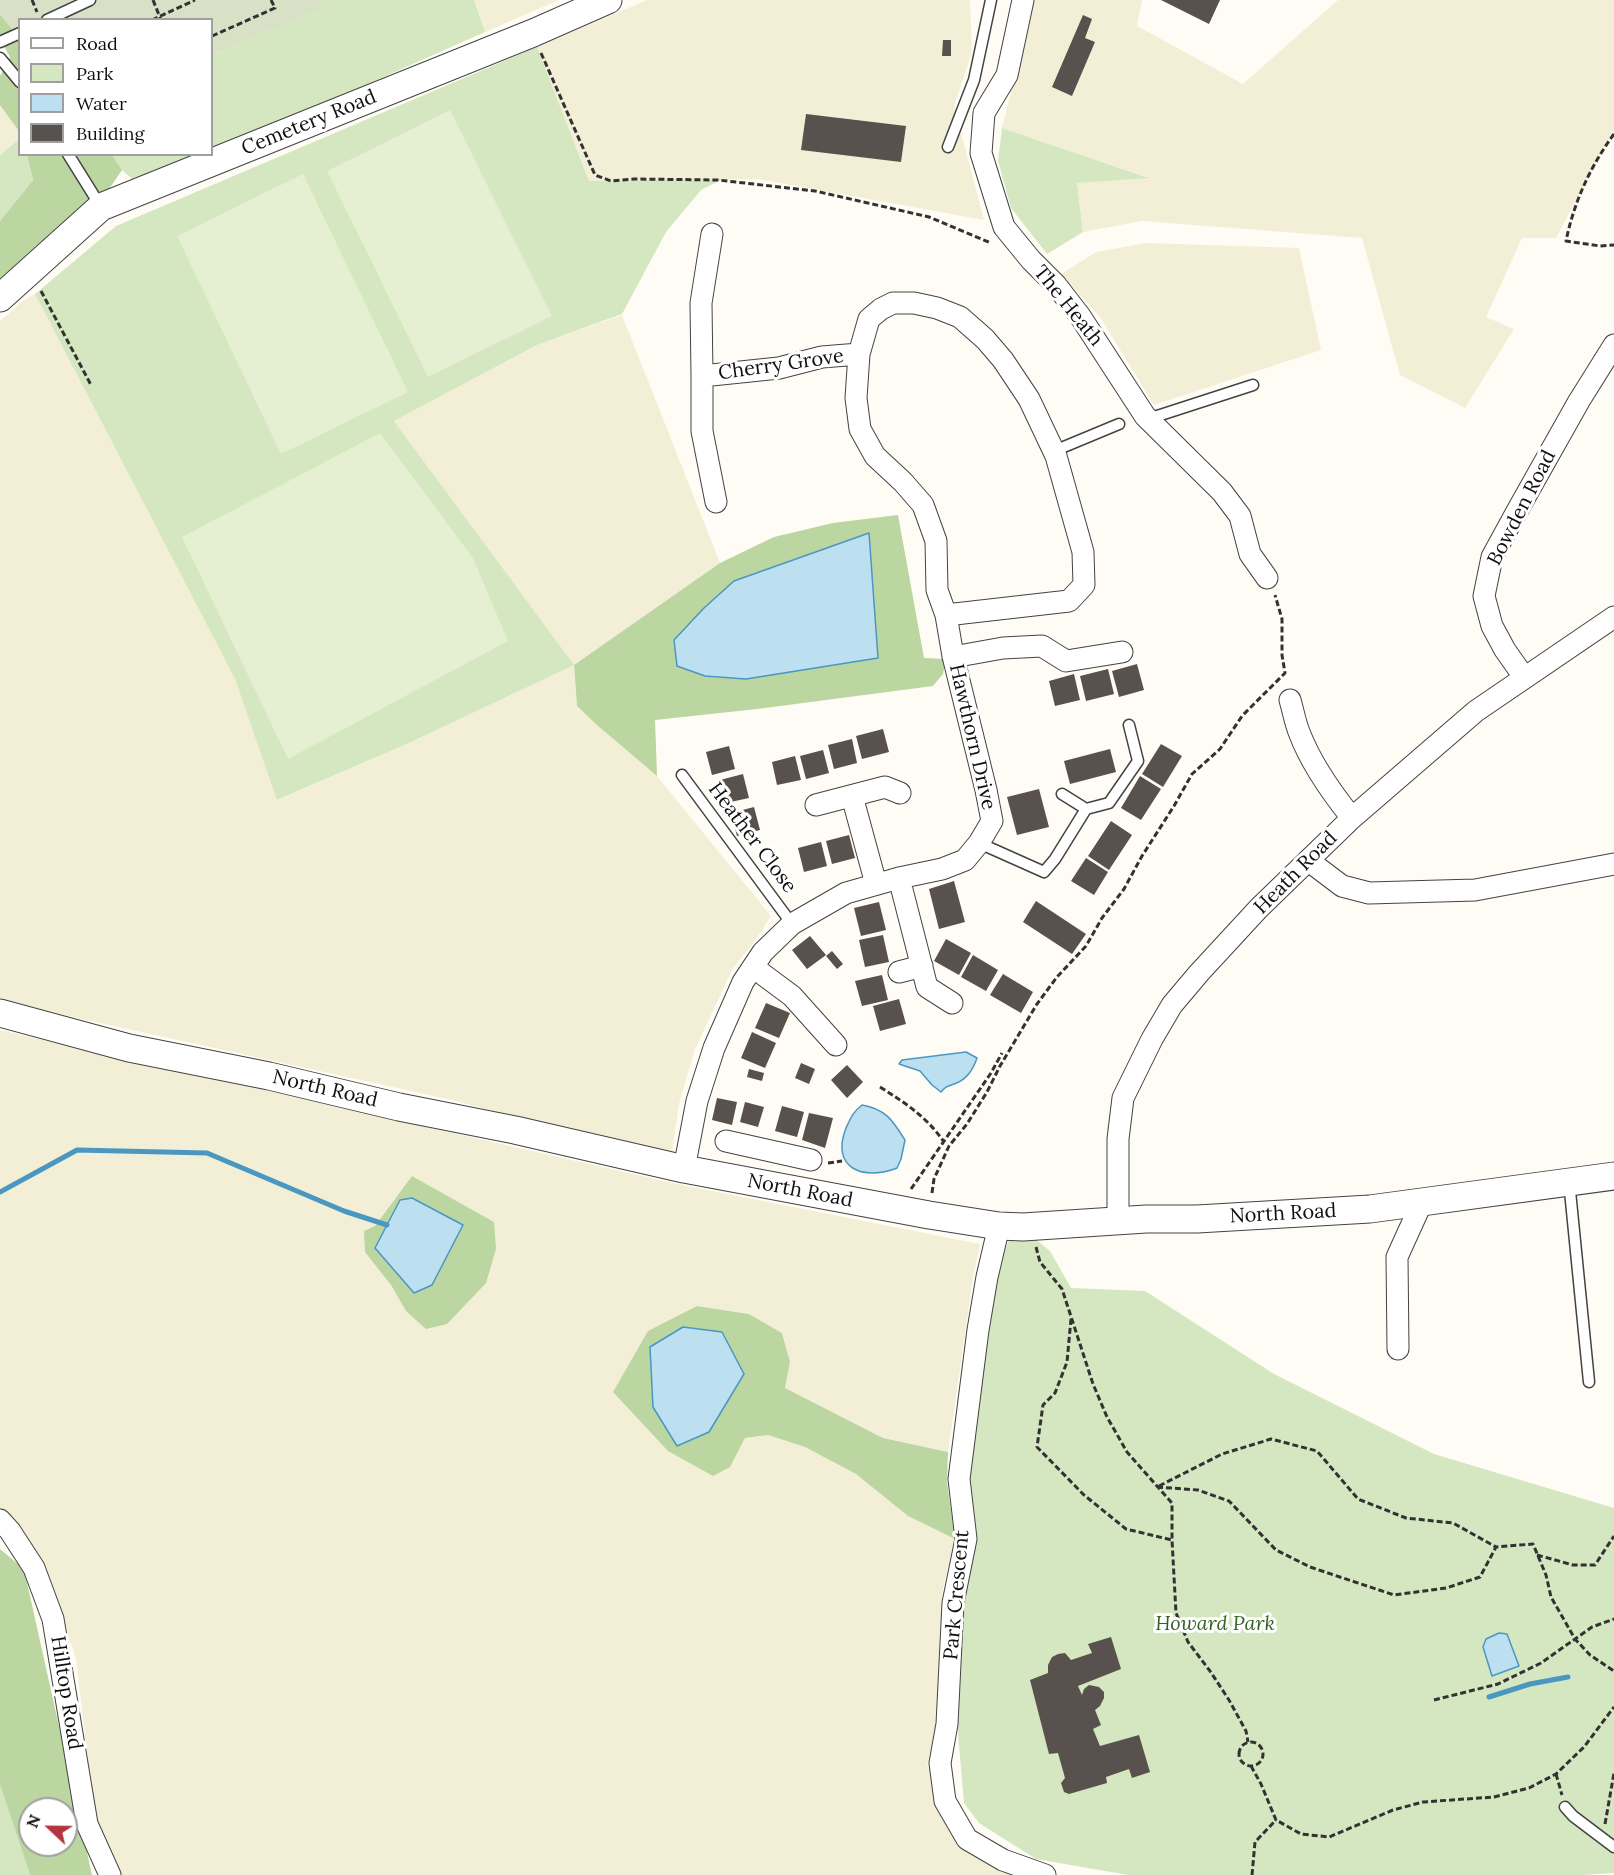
<!DOCTYPE html>
<style>
body{margin:0}
#map{position:relative;width:1614px;height:1875px;overflow:hidden;background:#fefcf4;font-family:Lora,serif}
canvas{display:block}
.legend{position:absolute;left:18px;top:18px;width:195px;height:138px;box-sizing:border-box;background:#fff;border:2px solid #9f9f9f;margin:0;padding:8px 10px;list-style:none;font-size:18px;color:#101010}
.legend li{display:flex;align-items:center;gap:12px;height:30px}
.legend b{width:30px;border:2px solid #9f9f9f}
.north{position:absolute;left:18px;top:1797px;width:60px;height:60px;box-sizing:border-box;background:#fff;border:2px solid #9f9f9f;border-radius:50%;rotate:292deg;font-size:16px;font-weight:700;line-height:24px;text-align:center;color:#101010}
.north::after{content:'';display:block;margin:auto;width:21px;height:27px;background:#b5333e;clip-path:polygon(50% 0,100% 100%,50% 72%,0 100%)}
</style>
<div id="map">
<canvas width="1614" height="1875"></canvas>
<ul class="legend">
<li><b style="height:8px;background:#fff"></b>Road</li>
<li><b style="height:16px;background:#d5e7c0"></b>Park</li>
<li><b style="height:16px;background:#bde0f1"></b>Water</li>
<li><b style="height:16px;background:#58514d"></b>Building</li>
</ul>
<div class="north">N</div>
</div>
<script>
const c = document.querySelector('canvas').getContext('2d');
c.lineJoin = 'round';
function paint(path, color) {
  c.fillStyle = color;
  c.fill(path, 'evenodd');
}
function trace(path, color, width, dash) {
  c.strokeStyle = color;
  c.lineWidth = width;
  c.lineCap = dash ? 'butt' : 'round';
  c.setLineDash(dash || []);
  c.stroke(path);
}
function drawText(font, color, halo, rows, align = 'center') {
  c.font = font + ' Lora,serif';
  c.lineWidth = 6;
  c.setLineDash([]);
  c.textBaseline = 'middle';
  c.strokeStyle = halo;
  c.fillStyle = color;
  for (const [text, x, y, turn = 0] of rows) {
    c.save();
    c.translate(x, y);
    c.rotate((+turn || 0) * Math.PI / 180);
    c.textAlign = isNaN(turn) ? turn : align;
    if (halo) c.strokeText(text, 0, 0);
    c.fillText(text, 0, 0);
    c.restore();
  }
}
paint(new Path2D(`
 M474,0H559L485,32Z
 M647,0H970L972,52L954,106L984,220L758,179L589,181L537,47Z
 M1034,0H1142L1137,26L1243,84L1338,0H1614V129L1556,238H1522L1486,317L1514,329L1465,408L1400,375L1362,238L1142,221L1083,232L1077,183L1147,177L1002,128Z
 M0,105L20,131L19,139L0,155Z
 M1147,243L1299,248L1321,350L1154,405L1100,317L1061,274L1096,252Z
 M35,294L235,679L278,800L409,743L573,665L394,421L537,345L622,315L720,563L574,665L577,706L598,726L657,776L771,916L755,941L733,968L695,1049L679,1104L672,1152L625,1146L452,1100L0,1001V321L24,300Z
 M0,1030L677,1184L980,1244L973,1277L948,1452L883,1438L785,1388L790,1362L782,1333L749,1314L697,1306L623,1377L613,1392L627,1405L730,1467L745,1438L768,1435L805,1447L856,1474L908,1516L955,1539L942,1593L938,1716L927,1765L933,1771L939,1804L1009,1868V1875H120L95,1821L76,1658L46,1575L0,1510ZM412,1176L494,1222L406,1311L391,1285L364,1231L375,1226Z`), '#f3efd6');
paint(new Path2D(`
 M320,0H474L485,32L212,153V55L323,7Z
 M537,47L589,181L723,179L701,190L666,232L622,314L537,345L394,421L574,665L409,743L277,800L235,679L35,294L116,226Z
 M1002,128L1149,178L1077,183L1083,232L1047,254L1011,208L998,161Z
 M19,139L20,154L27,155L33,180L0,221V155Z
 M112,155H207L133,180L122,170Z
 M1015,1223L1050,1251L1071,1288L1145,1291L1274,1374L1434,1454L1614,1508V1873L1583,1875H1128L1036,1859L979,1823L964,1803L956,1710L967,1574L971,1424L991,1289Z
 M0,1785L30,1875H0Z`), '#d5e7c0');
paint(new Path2D(`
 M0,14L19,37V131L0,105V76L10,57L0,39Z
 M27,155H112L122,170L109,189L0,283V221L33,180Z
 M898,515L924,658L946,659L943,674L933,686L757,709L655,720L657,776L598,726L577,706L574,665L720,563L774,537L833,523ZM677,666L746,679L705,676Z
 M412,1176L494,1222L496,1249L486,1283L447,1324L426,1329L406,1311L391,1285L365,1252L364,1231L375,1226ZM412,1198L375,1248L400,1201Z
 M697,1306L749,1314L782,1333L790,1362L785,1388L883,1438L948,1452L947,1482L955,1539L908,1516L856,1474L805,1447L768,1435L745,1438L730,1467L713,1476L668,1451L613,1392L648,1331Z
 M0,1549L24,1569L92,1875H30L0,1785ZM30,1809H66V1845H30Z`), '#bbd6a0');
paint(new Path2D(`
 M0,0H320L324,7L212,55V20H20L19,37L0,14Z`), '#d8e0c6');
paint(new Path2D(`
 M450,110L552,316L428,377L327,171Z
 M303,174L408,392L281,454L177,236Z
 M380,433L473,558L508,641L288,759L182,537Z`), '#e5efd1');
const water = new Path2D(`
 M869,533L878,658L746,679L705,676L677,666L674,640L704,608L734,581Z
 M966,1052L977,1058C973,1070 967,1080 954,1084C948,1086 946,1086 941,1092L932,1085L920,1071L899,1064L902,1060Z
 M862,1105C886,1109 893,1121 905,1140L901,1159L897,1168C864,1181 830,1169 846,1128C851,1117 853,1112 862,1105Z
 M412,1198L463,1225L432,1285L414,1293L375,1248L400,1200Z
 M683,1327L722,1332L744,1374L709,1432L677,1446L653,1407L650,1347Z
 M1499,1633L1507,1634L1519,1666L1492,1676L1483,1647L1486,1639Z`);
paint(water, '#bde0f1');
trace(water, '#4a97c2', 1.5);
trace(new Path2D(`
 M0,1192L77,1150L207,1153L344,1211L387,1225
 M1489,1697L1530,1684L1568,1677`), '#4a97c2', 5);
paint(new Path2D(`
 M1161,0H1220L1209,24Z
 M1083,15L1092,19L1085,38L1095,42L1072,96L1052,87Z
 M943,40H951V56H942Z
 M806,114L906,126L901,162L801,150Z
 M1137,664L1144,690L1119,697L1112,671Z
 M1108,669L1114,694L1086,701L1080,676Z
 M1074,674L1080,700L1055,706L1049,681Z
 M883,729L889,752L862,759L856,736Z
 M852,739L857,763L834,769L828,745Z
 M1161,744L1182,756L1163,787L1142,774Z
 M729,746L735,769L712,775L706,752Z
 M1110,749L1116,772L1070,784L1064,761Z
 M823,750L829,773L806,779L800,756Z
 M795,756L801,780L777,785L772,762Z
 M743,774L749,798L726,803L720,780Z
 M1140,776L1161,789L1141,820L1121,808Z
 M1039,789L1049,827L1017,835L1007,797Z
 M754,807L760,830L737,836L731,813Z
 M1111,821L1132,835L1109,870L1088,856Z
 M849,835L855,858L832,864L826,841Z
 M821,842L827,866L804,872L798,848Z
 M1086,858L1108,872L1094,895L1071,881Z
 M954,881L965,922L939,929L929,889Z
 M1036,901L1086,934L1072,954L1023,922Z
 M879,902L886,930L861,936L854,908Z
 M883,935L889,962L865,967L859,940Z
 M810,936L826,955L807,969L792,950Z
 M946,939L971,953L959,975L934,961Z
 M832,951L843,964L837,969L826,956Z
 M973,955L998,970L986,991L961,977Z
 M1003,974L1033,992L1021,1013L990,995Z
 M882,975L888,1000L862,1006L855,981Z
 M899,999L906,1024L880,1031L873,1006Z
 M766,1003L790,1013L779,1038L755,1028Z
 M752,1032L776,1043L765,1068L741,1058Z
 M801,1063L815,1069L809,1084L795,1078Z
 M847,1065L863,1082L847,1098L831,1080Z
 M749,1069L764,1073L762,1081L747,1077Z
 M717,1098L737,1102L732,1125L712,1120Z
 M745,1102L764,1107L758,1127L740,1122Z
 M782,1106L804,1112L797,1137L775,1131Z
 M809,1113L833,1118L825,1148L802,1140Z
 M1111,1637L1121,1669L1078,1686L1082,1695L1084,1689L1089,1685L1099,1687L1104,1692V1698L1100,1706L1095,1710L1101,1725L1093,1729L1100,1746L1139,1735L1150,1772L1132,1778L1129,1769L1106,1777L1107,1783L1069,1794L1064,1792L1061,1783L1065,1778L1058,1753L1049,1754L1030,1680L1048,1673V1665L1052,1657L1058,1654L1065,1653L1071,1660L1092,1653L1088,1644Z`), '#58514d');
const service = new Path2D(`
 M47,20L90,0
 M0,42L20,33
 M0,58L20,82
 M948,147L974,80L991,0
 M68,154L101,207
 M1148,419L1253,385
 M1054,451L1119,424
 M682,775L792,924
 M1062,794L1086,809
 M979,843L1044,872L1055,859L1086,809L1109,803L1138,761L1129,725
 M1569,1181L1589,1382
 M1565,1807L1573,1816L1614,1847`);
const minor = new Path2D(`
 M1023,0L1007,75L984,113L981,153L1004,227L1031,260L1056,285L1080,316L1145,416L1222,492L1240,516L1250,554L1267,578
 M702,376L701,303L712,234
 M716,502L702,431V376L779,368L822,357L859,354
 M953,657L1003,648L1042,646L1066,661L1122,652
 M1524,677L1505,650L1492,626L1484,596L1492,557L1516,513L1579,401L1614,345
 M1290,700C1293,710 1295,722 1299,732C1311,764 1331,792 1352,818
 M852,796L876,884
 M816,805L885,787L900,793
 M1309,861L1342,886L1369,893L1475,890L1614,864
 M899,878L927,987L952,1003
 M753,967L792,996L836,1045
 M899,972L922,966
 M726,1141L811,1160
 M684,1169L697,1101L714,1048L743,982L763,952L792,924L846,893L899,878L942,869L965,860L979,843L992,821L986,790L953,656L946,615L937,590L936,541L923,505L903,482L875,456L860,429L856,398L859,354L869,319L881,309L893,303H914L937,308L960,317L985,339L1003,360L1029,399L1056,456L1083,552L1084,585L1069,601L946,615
 M1118,1221V1139L1123,1098L1152,1039L1172,1005L1199,973L1259,908L1352,818L1476,711L1614,617
 M999,1226L987,1277L978,1330L959,1479L966,1539L953,1603L947,1724L940,1763L945,1801L967,1839L1003,1860L1045,1875
 M1398,1349L1397,1257L1422,1202
 M0,1520L10,1531L34,1568L53,1619L87,1824L110,1875`);
const tertiary = new Path2D(`
 M0,298L101,207L533,33L608,0
 M0,1013L129,1048L269,1076L399,1107L515,1130L684,1169L929,1215L999,1226L1023,1227L1146,1219H1197L1370,1209L1614,1176`);
trace(service, '#434343', 13);
trace(minor, '#434343', 23);
trace(tertiary, '#434343', 29);
trace(new Path2D(`
 M32,0L37,12
 M153,0L161,20
 M152,20L195,0
 M212,36L275,8L271,0
 M541,53L595,175L611,181L634,179L718,180L815,191L929,217L991,243
 M1614,134C1590,167 1574,202 1566,241L1600,246L1614,245
 M41,291L91,385
 M880,1087C905,1103 926,1116 944,1142
 M828,1163L842,1161
 M911,1189L991,1073L1002,1053
 M932,1193L934,1179L949,1146L967,1124L987,1092L1000,1066L1037,1004L1057,977L1086,946L1102,918L1124,889L1142,856L1174,806L1192,774L1220,749L1242,716L1285,673L1282,655V619L1275,595
 M1036,1247L1040,1262L1062,1289L1093,1384L1107,1417L1127,1452L1172,1503V1540L1176,1613L1188,1642L1210,1671L1229,1700L1246,1731L1248,1742
 M1071,1319L1067,1362L1055,1393L1043,1405L1037,1447L1084,1495L1126,1529L1172,1540
 M1159,1486L1222,1454L1271,1439L1317,1451L1358,1499L1406,1518L1453,1523L1496,1547
 M1157,1487L1198,1490L1229,1501L1276,1550L1310,1567L1394,1595L1446,1588L1480,1577L1496,1547L1533,1544L1546,1575L1551,1597L1575,1639L1590,1655L1614,1671
 M1537,1555L1573,1565H1595L1614,1536
 M1434,1700L1498,1684L1541,1663L1592,1627L1614,1619
 M1239 1754a12 12 0 1 1 24 0a12 12 0 1 1-24 0Z
 M1251,1766L1261,1784L1276,1820L1301,1834L1329,1837L1393,1810L1423,1802L1494,1797L1529,1788L1556,1774L1584,1747L1614,1707
 M1556,1774L1562,1795
 M1605,1824L1614,1773
 M1252,1875L1255,1842L1276,1820`), '#323232', 3, [6, 3]);
trace(service, '#fff', 10);
trace(minor, '#fff', 21);
trace(tertiary, '#fff', 27);
drawText('20px', '#101010', '#fff', [
 ["Cemetery Road",309,123,-22],
 ["The Heath",1068,306,51],
 ["Cherry Grove",781,365,-8],
 ["Bowden Road",1522,508,-63],
 ["Hawthorn Drive",972,737,77],
 ["Heather Close",752,838,53],
 ["Heath Road",1296,873,-45],
 ["North Road",325,1089,13],
 ["North Road",800,1191,11],
 ["North Road",1283,1214,-3],
 ["Park Crescent",957,1595,-85],
 ["Hilltop Road",66,1693,81]
]);
drawText('italic 20px', '#346325', '#fff', [
 ["Howard Park",1215,1624]
]);
</script>
